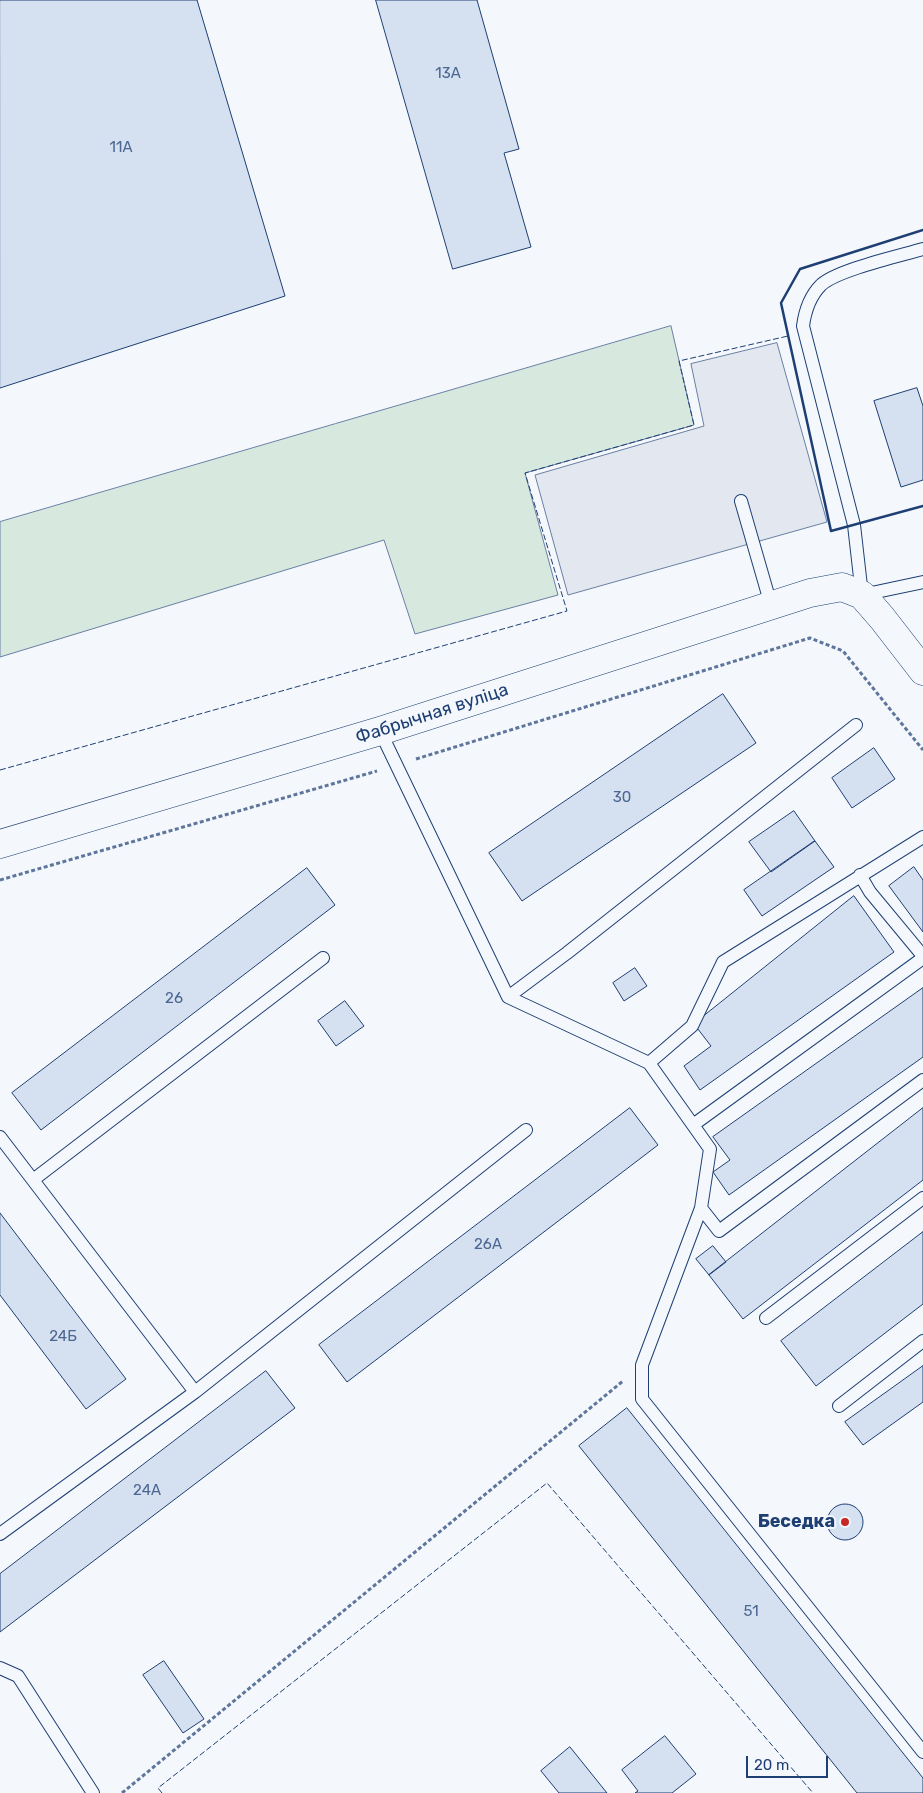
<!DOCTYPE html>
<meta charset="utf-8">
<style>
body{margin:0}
#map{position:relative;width:923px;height:1793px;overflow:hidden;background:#f4f7fb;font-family:Rubik,sans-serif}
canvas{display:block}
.scale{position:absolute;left:746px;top:1756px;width:82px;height:22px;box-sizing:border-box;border:2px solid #1d3f73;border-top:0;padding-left:6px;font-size:15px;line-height:18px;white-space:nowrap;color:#1d3f73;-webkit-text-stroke:4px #f4f7fb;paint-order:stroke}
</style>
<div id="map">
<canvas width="923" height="1793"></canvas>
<div class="scale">20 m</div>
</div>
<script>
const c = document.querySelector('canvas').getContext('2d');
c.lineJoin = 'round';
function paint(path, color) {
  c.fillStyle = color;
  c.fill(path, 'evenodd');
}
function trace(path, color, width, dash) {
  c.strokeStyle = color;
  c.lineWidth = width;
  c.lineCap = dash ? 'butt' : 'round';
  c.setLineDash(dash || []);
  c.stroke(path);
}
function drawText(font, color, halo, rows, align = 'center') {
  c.font = font + ' Rubik,sans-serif';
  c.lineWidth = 4;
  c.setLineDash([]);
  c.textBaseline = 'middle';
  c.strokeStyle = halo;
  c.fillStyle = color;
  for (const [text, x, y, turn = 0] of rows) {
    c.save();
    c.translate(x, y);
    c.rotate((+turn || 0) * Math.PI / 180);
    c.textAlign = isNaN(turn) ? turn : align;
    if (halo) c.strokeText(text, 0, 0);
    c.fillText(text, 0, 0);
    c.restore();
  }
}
const green = new Path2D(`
 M671,326L694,425L525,473L558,595L415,634L384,540L0,657V522Z`);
paint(green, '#d7e8df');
trace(green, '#687fa3', 1);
const parking = new Path2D(`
 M777,343L827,522L568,595L535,475L704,426L691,364Z`);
paint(parking, '#e3e8f0');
trace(parking, '#687fa3', 1);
const building = new Path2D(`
 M0,0H197L285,296L0,388Z
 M376,0H477L519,149L504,153L531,247L453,269Z
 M917,388L923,406V480L901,487L874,401Z
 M723,694L756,743L522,901L489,853Z
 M874,748L895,779L852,808L832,778Z
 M794,811L815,841L771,872L749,842Z
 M815,841L834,867L762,916L744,890Z
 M914,867L923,880V932L889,886Z
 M307,868L335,905L41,1130L12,1093Z
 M854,896L894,952L700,1090L684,1066L711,1046L694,1024Z
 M635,968L647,986L624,1001L613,983Z
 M923,988V1057L729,1195L713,1172L730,1160L713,1137Z
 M345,1001L364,1026L336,1046L318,1021Z
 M630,1108L658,1145L347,1382L319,1345Z
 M923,1108V1180L743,1319L709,1275Z
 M0,1213L126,1379L86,1409L0,1295Z
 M923,1232V1304L816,1386L781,1341Z
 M713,1246L726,1262L709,1275L696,1259Z
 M923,1366V1402L863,1445L845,1422Z
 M266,1371L295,1408L0,1632V1574Z
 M627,1408L923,1778V1793H857L579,1446Z
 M827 1522a18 18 0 1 1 36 0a18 18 0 1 1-36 0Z
 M164,1661L204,1719L183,1733L143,1675Z
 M665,1736L696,1774L672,1793H635L638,1791L622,1770Z
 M570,1747L607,1793H559L541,1771Z`);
paint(building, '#d5e0f0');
trace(building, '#1d3f73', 1);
const lane = new Path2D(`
 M923,249C899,256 837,270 821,285C810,296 805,311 803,326L854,525L862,595L923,582
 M741,501L771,605
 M380,731L508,997L649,1063L710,1149L701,1208L642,1365V1399L923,1752
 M860,875L870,892L923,956
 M508,997L567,953L856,725
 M649,1063L692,1026L723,962L923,837
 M693,1125L923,958
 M0,1137L195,1392
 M33,1180L323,958
 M701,1208L719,1231L923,1080
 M766,1318L923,1198
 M839,1406L923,1341
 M0,1534L195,1392L526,1130
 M0,1668L18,1676L93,1793`);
const secondary = new Path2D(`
 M0,844L380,731L810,593L842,587L862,595L882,618L923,671`);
trace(lane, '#1d3f73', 14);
trace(secondary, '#1d3f73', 29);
trace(new Path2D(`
 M416,759L810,638L843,651L923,750
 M0,880L377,771
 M122,1793L623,1381`), '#5e769c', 3, [4, 2.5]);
trace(lane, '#f4f7fb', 12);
trace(secondary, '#f4f7fb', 28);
trace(new Path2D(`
 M0,770L567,611L525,473L694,425L679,361L788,336
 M162,1793L158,1788L547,1483L813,1793`), '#1d3f73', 1, [6, 2.5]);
trace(new Path2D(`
 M923,230L800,269L781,303L831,531L923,506`), '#1d3f73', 2.5);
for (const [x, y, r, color] of [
 [845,1522,5,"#c62828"]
]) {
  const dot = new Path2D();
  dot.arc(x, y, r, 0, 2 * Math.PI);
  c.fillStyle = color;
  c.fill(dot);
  trace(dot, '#f4f7fb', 2);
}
drawText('15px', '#4b6792', null, [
 ["13А",448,74],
 ["11А",121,148],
 ["30",622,798],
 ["26",174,999],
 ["26А",488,1245],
 ["24Б",63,1337],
 ["24А",147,1491],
 ["51",751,1612]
]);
drawText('18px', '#1d3f73', '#f4f7fb', [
 ["Фабрычная вуліца",432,714,-18]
]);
drawText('bold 18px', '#1d3f73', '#f4f7fb', [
 ["Беседка",835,1522]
], 'right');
</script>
